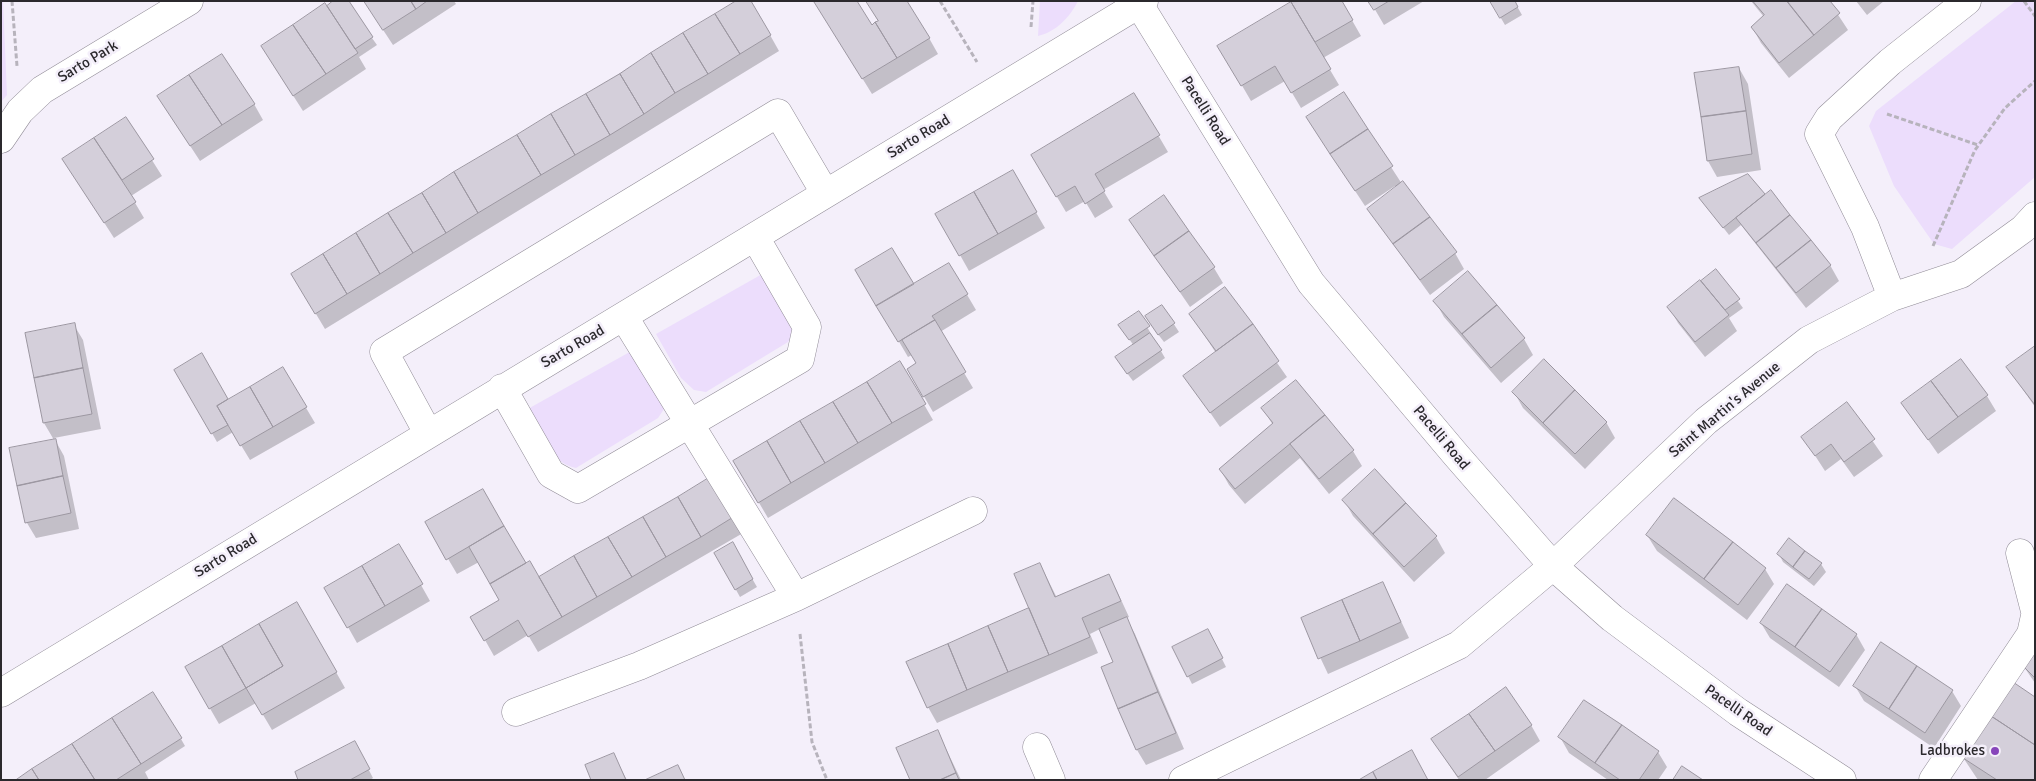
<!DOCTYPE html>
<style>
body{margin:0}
#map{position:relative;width:2036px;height:781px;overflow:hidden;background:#f4effa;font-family:Signika,sans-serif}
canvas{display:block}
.frame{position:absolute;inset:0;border:2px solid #2b292d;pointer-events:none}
</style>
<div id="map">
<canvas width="2036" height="781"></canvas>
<div class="frame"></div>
</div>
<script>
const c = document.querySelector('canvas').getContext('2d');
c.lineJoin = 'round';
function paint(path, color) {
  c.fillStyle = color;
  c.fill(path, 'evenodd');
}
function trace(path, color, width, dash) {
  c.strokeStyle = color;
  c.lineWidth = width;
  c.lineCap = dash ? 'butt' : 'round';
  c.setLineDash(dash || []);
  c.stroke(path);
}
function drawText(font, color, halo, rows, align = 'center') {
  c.font = font + ' Signika,sans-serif';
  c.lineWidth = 5;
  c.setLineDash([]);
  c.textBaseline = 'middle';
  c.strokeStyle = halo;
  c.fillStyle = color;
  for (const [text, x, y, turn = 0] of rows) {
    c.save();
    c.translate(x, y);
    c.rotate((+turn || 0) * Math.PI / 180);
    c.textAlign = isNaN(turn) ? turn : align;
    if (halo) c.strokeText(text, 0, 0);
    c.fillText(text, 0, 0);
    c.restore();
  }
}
paint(new Path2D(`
 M1,1H3L7,95L1,102Z
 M1040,1H1078C1070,17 1056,32 1038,36Z
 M2016,1H2035V177L1952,249L1934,244L1920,224L1894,186L1869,126L1876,111Z
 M764,273L792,321L794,333L788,342L706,392L694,390L681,378L656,334Z
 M635,349L663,397L664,409L658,418L576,468C550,463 539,432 526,410Z`), '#ecddfc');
paint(new Path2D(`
 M364,1H454L456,4L393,45Z
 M739,1L770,35L779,51L325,329L292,274Z
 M1295,1H1341L1361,36L1323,58L1339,85L1301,108L1285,81L1251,101L1219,46Z
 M1370,1H1424L1384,25Z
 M1491,1H1514L1522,15L1505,25Z
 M1751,1H1829L1848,30L1789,78L1761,43L1752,27L1764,17Z
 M1856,1H1884L1867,15Z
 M330,14L372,38L377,45L359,57L366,69L303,111L262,47Z
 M825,18L929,38L938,54L872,94Z
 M1739,68L1748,84L1761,170L1717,177L1708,161L1696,74Z
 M1343,93L1402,184L1455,253L1464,269L1430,295L1368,209L1396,188L1395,186L1365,206L1307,118Z
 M1134,94L1168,152L1103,190L1113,207L1095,218L1085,201L1066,212L1032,155Z
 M254,104L263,120L200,161L168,112Z
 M126,119L162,176L131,196L144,218L114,238L64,160Z
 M1012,171L1045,228L969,271L937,214Z
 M1747,176L1830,265L1839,281L1806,308L1741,225L1729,235L1701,199Z
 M1130,220L1214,268L1223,283L1190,307Z
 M949,264L976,310L940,332L973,388L933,412L908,369L917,364L912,355L908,357L857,270L913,286Z
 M1716,271L1743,308L1729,318L1737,331L1705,357L1678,323L1669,307Z
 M1468,273L1524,339L1533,355L1501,383L1444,317L1435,301Z
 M1225,289L1287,377L1220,427L1185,376L1216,353L1191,315Z
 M1162,306L1179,332L1164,342L1151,325Z
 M1139,313L1165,358L1133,381L1121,365L1134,346L1125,333Z
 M74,325L83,340L101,429L54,438L64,456L79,529L36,538L27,523L11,449L54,440L44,423L26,334Z
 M2035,347V407L2008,368Z
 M201,355L228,401L283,369L315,423L250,460L233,432L217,442L176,370Z
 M900,363L933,420L768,518L735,462Z
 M1296,382L1353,451L1362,466L1329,494L1300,458L1245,504L1229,485L1220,469L1273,425L1262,408Z
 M1514,392L1606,422L1615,438L1585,469L1523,408Z
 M1987,396L1996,411L1938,454L1903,404Z
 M1847,404L1883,456L1854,477L1841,459L1825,471L1803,437Z
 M1375,471L1436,537L1445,553L1414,582L1353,516L1344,500Z
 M711,478L743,533L538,652L528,635L494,656L472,617L501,600L479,562L457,574L427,523L482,491L525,565L539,578Z
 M1647,535L1765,569L1774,584L1747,620L1657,551Z
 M732,544L757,587L740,597L716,554Z
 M399,546L430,601L357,643L326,588Z
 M1779,554L1821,564L1826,572L1814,586L1783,562Z
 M1040,564L1057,598L1108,575L1117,591L1129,617L1126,618L1135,634L1184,749L1146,765L1137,750L1115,663L1100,629L1090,634L1098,653L937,723L928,707L1031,609Z
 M1383,583L1409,638L1328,674L1302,619Z
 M297,603L345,688L272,730L256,703L219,724L186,667Z
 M1761,623L1856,634L1865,650L1839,687L1770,638Z
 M1212,639L1226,667L1192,684L1188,676Z
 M2035,646V683L2020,661Z
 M1855,686L1952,691L1961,706L1934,748L1864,701Z
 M1531,725L1540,741L1485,780H1459L1433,740Z
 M938,732L961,780H911Z
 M1560,737L1658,752L1667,767L1658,780H1608L1569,753Z
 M181,739L185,746L145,772L149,780H18Z
 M359,751L373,778L370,780H300Z
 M613,754L627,780H592Z
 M1962,756L2035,780H1978Z`), '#0003');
const building = new Path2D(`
 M333,1H349L373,37L355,49L327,6Z
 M364,1H411L416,9L383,30Z
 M411,1H427L416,9Z
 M736,1H751L771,35L740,54L715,14Z
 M816,1H857L872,25L875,22L897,58L862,79L814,2Z
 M866,1H907L930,38L897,58L875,22L878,21Z
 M1342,1L1353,20L1315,42L1291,2Z
 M1368,1H1389L1374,10Z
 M1490,1H1515L1518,7L1500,18Z
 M1753,1H1787L1814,35L1779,63L1751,27L1764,15Z
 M1787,1H1830L1840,13L1814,35Z
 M1291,2L1331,69L1291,93L1275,66L1241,86L1217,46Z
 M325,3L358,53L326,74L293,25Z
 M715,14L740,54L708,74L683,33Z
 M293,25L326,74L293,96L261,46Z
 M683,33L708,74L675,93L651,53Z
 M651,53L675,93L644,114L620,74Z
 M222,54L255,104L222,125L189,75Z
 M1739,67L1746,111L1701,117L1694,73Z
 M620,74L644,114L610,135L586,94Z
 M189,75L222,125L190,146L157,96Z
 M1344,92L1368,129L1330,154L1306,117Z
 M1134,93L1160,135L1095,174L1105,191L1085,204L1075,186L1056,197L1031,155Z
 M586,94L610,135L575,155L551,114Z
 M1746,111L1752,154L1707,161L1701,117Z
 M551,114L575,155L541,175L517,135Z
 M126,117L154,159L122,180L94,138Z
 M1368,129L1393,166L1355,191L1330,154Z
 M517,135L541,175L478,213L454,172Z
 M94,138L136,202L104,223L62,159Z
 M1013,170L1037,212L998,234L974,192Z
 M454,172L478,213L446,233L422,193Z
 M1748,174L1765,194L1723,228L1699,198Z
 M1403,181L1430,217L1393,244L1367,209Z
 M1771,190L1790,215L1756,243L1736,218Z
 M974,192L998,234L959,256L935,214Z
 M422,193L446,233L413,253L388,213Z
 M1164,195L1189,231L1154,256L1129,220Z
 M388,213L413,253L380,274L356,233Z
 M1790,215L1811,240L1776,268L1756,243Z
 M1430,217L1457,252L1420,280L1393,244Z
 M1189,231L1215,267L1180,292L1154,256Z
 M356,233L380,274L347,294L323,254Z
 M1811,240L1831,265L1796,293L1776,268Z
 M892,248L914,284L876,306L855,270Z
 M323,254L347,294L315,314L291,274Z
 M949,263L968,294L932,316L935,320L898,342L876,306Z
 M1716,269L1740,299L1725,310L1701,281Z
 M1468,271L1497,305L1462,334L1433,301Z
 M1700,280L1729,315L1695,342L1667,307Z
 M1225,287L1253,324L1216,351L1189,314Z
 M1162,305L1175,323L1158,335L1145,316Z
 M1497,305L1525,338L1491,368L1462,334Z
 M1139,311L1150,326L1129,340L1118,325Z
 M935,320L966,372L923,397L907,369L916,363L902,340Z
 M75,323L83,368L34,378L25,333Z
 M1253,324L1279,361L1210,413L1183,376Z
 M1150,333L1162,350L1127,374L1115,357Z
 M2035,346V405L2006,367Z
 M202,353L228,399L217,406L228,425L211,434L174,370Z
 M1544,359L1575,390L1543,423L1512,392Z
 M1961,359L1988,395L1958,417L1931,381Z
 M900,361L926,404L892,423L867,382Z
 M283,367L307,407L273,427L250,387Z
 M83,368L92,414L43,423L34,378Z
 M1296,380L1325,415L1235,489L1219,469L1273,423L1261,408Z
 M1931,381L1958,417L1928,440L1901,403Z
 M867,382L892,423L858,443L833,402Z
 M250,387L273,427L240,446L217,406Z
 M1575,390L1607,422L1575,454L1543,423Z
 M833,402L858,443L825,463L800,421Z
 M1847,402L1875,439L1844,462L1831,444L1815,456L1801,437Z
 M1325,415L1354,450L1319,479L1290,444Z
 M800,421L825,463L791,483L767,441Z
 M56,439L63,476L17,486L9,448Z
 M767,441L791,483L758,503L733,461Z
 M1375,469L1406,503L1373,534L1342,500Z
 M63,476L71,513L25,523L17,486Z
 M712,476L735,516L701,537L678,497Z
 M483,489L504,526L446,560L425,522Z
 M678,497L701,537L666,557L643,517Z
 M1674,498L1733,542L1704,579L1646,535Z
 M1406,503L1437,536L1404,567L1373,534Z
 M643,517L666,557L632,577L608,537Z
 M504,526L526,563L490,584L469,547Z
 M608,537L632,577L597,597L574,556Z
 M1789,538L1805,551L1793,567L1777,554Z
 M733,542L753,579L735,590L714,553Z
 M1733,542L1766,568L1738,605L1704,579Z
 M399,544L423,584L385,606L362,566Z
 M1805,551L1822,563L1809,579L1793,567Z
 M574,556L597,597L562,617L539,577Z
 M530,561L562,617L528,637L518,620L484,641L470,617L499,600L490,584Z
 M1040,563L1055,597L1109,574L1121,601L1082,618L1090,637L1049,655L1014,574Z
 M362,566L385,606L347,628L324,588Z
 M1383,582L1401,622L1360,641L1342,600Z
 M1787,584L1822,609L1795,647L1760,623Z
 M1342,600L1360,641L1318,659L1301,618Z
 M297,602L337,672L262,715L246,688L283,666L259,624Z
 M1029,608L1049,655L1008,672L988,626Z
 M1822,609L1857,634L1830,672L1795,647Z
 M1127,617L1158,692L1118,709L1101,667L1113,662L1099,629Z
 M259,624L283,666L246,688L222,646Z
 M988,626L1008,672L967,690L948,644Z
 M1208,629L1223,658L1187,677L1172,647Z
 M1881,642L1917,666L1889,709L1853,686Z
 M948,644L967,690L927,708L906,662Z
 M2035,644V678L2018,661Z
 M222,646L246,688L209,709L185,667Z
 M1917,666L1953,690L1925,733L1889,709Z
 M2010,680L2035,697V745L1988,714Z
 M1506,687L1532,725L1495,751L1469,714Z
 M153,692L182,738L141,764L112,718Z
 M1158,692L1176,733L1136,750L1118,709Z
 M1584,700L1622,725L1595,763L1558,737Z
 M1469,714L1495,751L1458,777L1431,739Z
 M1988,714L2035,745V780H1997L1960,756Z
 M112,718L141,764L116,780H95L72,744Z
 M1622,725L1659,751L1639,780H1620L1595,763Z
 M938,730L956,773L940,780H910L896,748Z
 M355,741L370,769L350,780H298L295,772Z
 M72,744L95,780H39L32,769Z
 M1412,750L1428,780H1377L1373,772Z
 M614,753L626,780H591L585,765Z
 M678,765L685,780H645Z
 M1682,766L1703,780H1673Z
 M32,769L39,780H16Z
 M1373,772L1377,780H1359Z
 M956,773L959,780H940Z`);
paint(building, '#d4cfda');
trace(building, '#9c97a1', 1);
const minor = new Path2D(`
 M1137,1L1311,283L1456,455L1553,566L1612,618L1738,712L1842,780
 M1,139L20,111L42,90L189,1
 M1892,297L1961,274L2023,229L2035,216
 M624,317L796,597
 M502,388L551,474L578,489L800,359L807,327L755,237
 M428,433L384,352L778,113L825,193
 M2020,553L2035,611
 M1,693L1144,1
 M516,712L639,666L796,597L973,511
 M1037,747L1051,780
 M1183,780L1459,645L1553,566L1706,421L1809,340L1892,297L1865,227L1819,134L1829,118L1890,62L1967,1
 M1933,780L2031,634L2035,616`);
trace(minor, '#908b96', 29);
trace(new Path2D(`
 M12,1L17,66
 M940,1L977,62
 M2024,1L2035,16
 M1031,27L1033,1
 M1887,114L1978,145
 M1933,246L1975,150L2005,108L2035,81
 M800,634L812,742L827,780`), '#b7b3bc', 3, [5, 2.5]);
trace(minor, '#fff', 28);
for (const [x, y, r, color] of [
 [1995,751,5,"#8745ba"]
]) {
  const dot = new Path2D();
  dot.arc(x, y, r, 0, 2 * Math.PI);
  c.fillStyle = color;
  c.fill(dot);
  trace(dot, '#f4effa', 2);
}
drawText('15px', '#2b292d', '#f4effa', [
 ["Sarto Park",88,62,-31],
 ["Pacelli Road",1205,111,58],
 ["Sarto Road",919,137,-31],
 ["Sarto Road",573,347,-30],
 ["Saint Martin's Avenue",1725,410,-40],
 ["Pacelli Road",1441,438,50],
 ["Sarto Road",226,556,-31],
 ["Pacelli Road",1738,711,35]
]);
drawText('15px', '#2b292d', '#f4effa', [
 ["Ladbrokes",1985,751]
], 'right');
</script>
